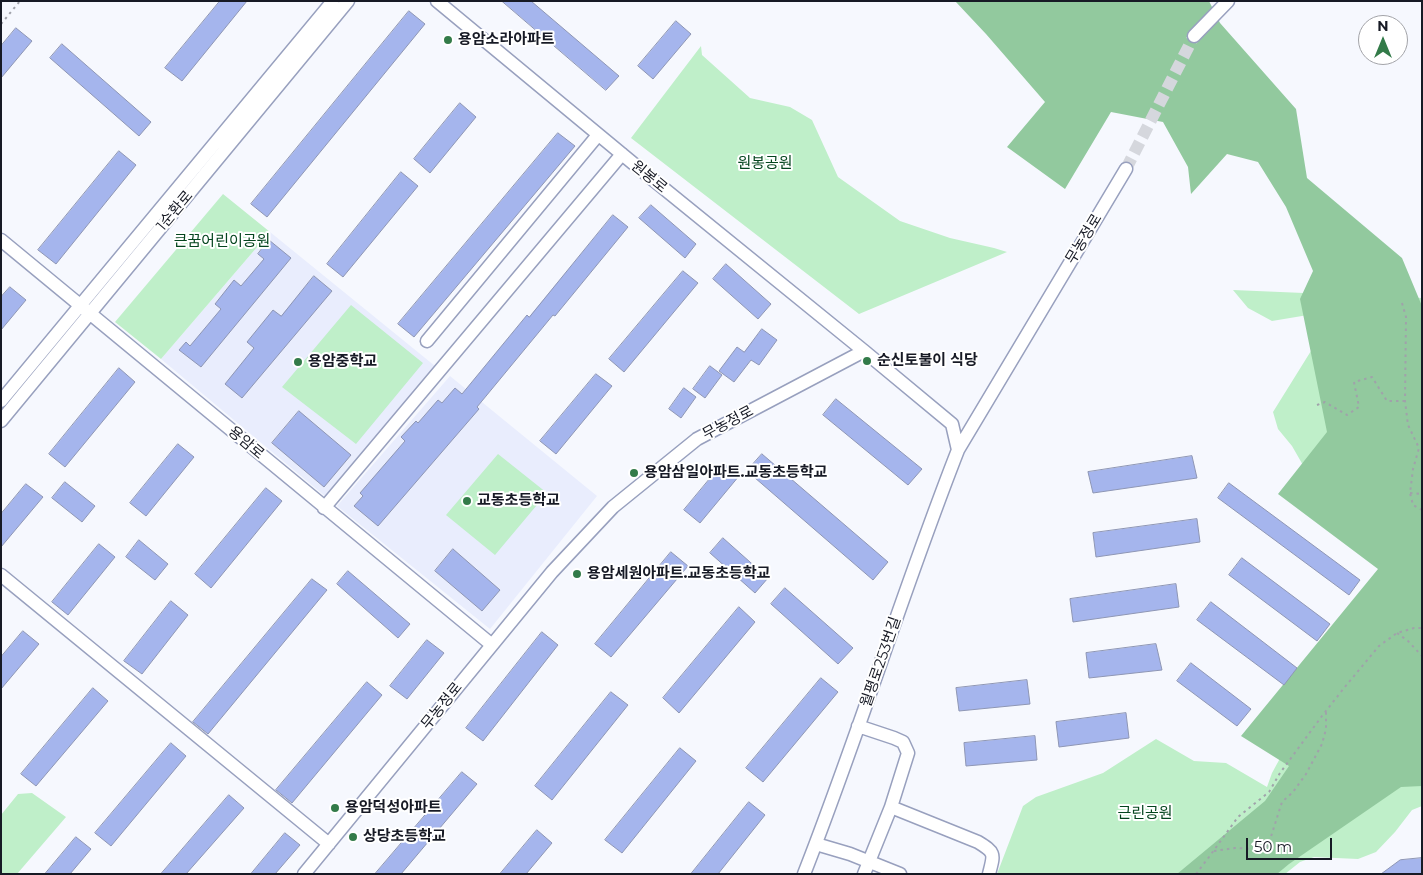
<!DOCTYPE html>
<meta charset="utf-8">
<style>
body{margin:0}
#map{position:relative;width:1423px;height:875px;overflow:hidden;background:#f6f8fe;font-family:Montserrat,sans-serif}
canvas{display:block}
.frame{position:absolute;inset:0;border:2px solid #171a25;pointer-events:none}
.north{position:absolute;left:1358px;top:15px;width:50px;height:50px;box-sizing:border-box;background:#fff;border:1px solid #a2a3a8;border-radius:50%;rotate:0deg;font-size:14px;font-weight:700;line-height:20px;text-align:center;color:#171a25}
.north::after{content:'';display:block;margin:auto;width:18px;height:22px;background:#337b49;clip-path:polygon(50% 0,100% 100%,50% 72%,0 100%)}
.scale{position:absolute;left:1246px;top:838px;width:86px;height:22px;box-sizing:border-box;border:2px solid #171a25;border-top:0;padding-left:6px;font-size:15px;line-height:18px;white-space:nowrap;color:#171a25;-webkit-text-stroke:4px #fff;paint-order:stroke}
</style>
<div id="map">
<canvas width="1423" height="875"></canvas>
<div class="frame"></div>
<div class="north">N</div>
<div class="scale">50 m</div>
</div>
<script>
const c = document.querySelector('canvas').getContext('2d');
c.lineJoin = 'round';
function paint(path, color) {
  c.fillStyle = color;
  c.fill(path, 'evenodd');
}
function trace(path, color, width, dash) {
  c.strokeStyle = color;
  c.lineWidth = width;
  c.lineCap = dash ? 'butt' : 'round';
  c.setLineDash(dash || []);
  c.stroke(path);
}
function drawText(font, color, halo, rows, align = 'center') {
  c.font = font + ' Montserrat,"Noto Sans KR",sans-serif';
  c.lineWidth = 4;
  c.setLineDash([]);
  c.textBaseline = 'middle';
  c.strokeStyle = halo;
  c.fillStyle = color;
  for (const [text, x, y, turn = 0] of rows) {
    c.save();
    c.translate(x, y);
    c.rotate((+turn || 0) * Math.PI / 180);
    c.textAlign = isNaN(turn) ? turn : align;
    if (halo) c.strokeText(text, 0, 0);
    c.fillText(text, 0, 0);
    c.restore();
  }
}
paint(new Path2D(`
 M270,232L435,366L326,497L161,359Z
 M450,376L597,496L490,629L337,506Z`), '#e9edfd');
paint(new Path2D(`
 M701,46L702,55L750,98L790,107L812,120L838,177L900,221L950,238L994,248L1007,252L859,314L631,138Z
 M223,194L270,232L161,359L115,322Z
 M1233,290L1422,298V553L1335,521L1292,446L1278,429L1273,412L1324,330L1308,315L1272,321L1248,308Z
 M351,305L423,363L356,444L282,387Z
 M498,454L547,493L495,555L446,515Z
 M1422,596V806L1412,810L1395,832L1376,852L1358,859L1314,857L1300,862L1285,874H997L1023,806L1036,797L1103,773L1156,739L1194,761L1226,763L1267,787L1272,773L1290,740Z
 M32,793L66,817L17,874H1V815L18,794Z`), '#bfefc9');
paint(new Path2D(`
 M955,1H1209L1220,23L1296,109L1307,178L1402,258L1422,306V786L1401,787L1289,864L1277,874H1177L1265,801L1289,766L1241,736L1378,569L1278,494L1327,432L1300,299L1313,271L1286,207L1258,162L1227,154L1191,194L1188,167L1163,122L1111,112L1065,189L1007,147L1045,102L986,34Z`), '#92c99e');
const building = new Path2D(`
 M220,1H247L182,81L165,68Z
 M502,1H531L619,76L606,90Z
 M409,11L425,24L267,217L251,204Z
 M676,21L691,34L653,79L638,66Z
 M16,28L32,41L1,78V46Z
 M62,44L151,122L139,136L50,58Z
 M460,103L476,117L430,173L414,159Z
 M558,133L575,146L414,337L398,324Z
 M119,151L136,165L56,264L38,250Z
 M401,172L418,186L343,277L327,264Z
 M651,205L696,244L685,258L639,218Z
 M613,215L628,227L555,316L553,315L477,407L479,409L378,526L354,506L363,496L360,493L405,441L401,437L416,421L418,423L438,400L442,403L455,388L462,394L527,315L529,317Z
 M269,240L291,258L201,367L179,350L186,342L190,346L221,309L215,304L234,280L241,286L264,259L258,254Z
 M726,264L771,304L758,319L713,279Z
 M683,271L698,283L624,372L609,359Z
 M314,276L332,291L242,398L225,384L254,348L247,342L273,310L281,316Z
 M10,287L26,300L1,330V297Z
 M762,329L777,340L759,365L751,360L734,382L719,371L737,347L744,352Z
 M710,366L722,375L705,398L693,389Z
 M119,368L135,382L65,467L49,454Z
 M596,374L612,386L556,454L540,441Z
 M684,388L696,397L681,418L669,409Z
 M836,399L922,469L908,485L823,415Z
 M299,411L351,455L324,487L272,443Z
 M178,444L194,457L146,516L130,503Z
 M762,454L888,562L873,580L747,471Z
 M1192,456L1197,478L1093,493L1088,472Z
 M723,463L739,476L700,523L684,510Z
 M65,482L95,506L82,522L52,498Z
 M1229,483L1360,580L1349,595L1218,498Z
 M26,484L43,497L1,547V514Z
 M266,488L282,501L211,588L195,574Z
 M1197,519L1200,542L1096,557L1093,533Z
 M723,538L768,578L755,593L710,553Z
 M139,540L168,564L155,580L126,557Z
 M99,544L115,557L68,615L52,602Z
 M453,549L500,590L482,611L435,571Z
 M671,552L688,566L611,657L595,644Z
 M1242,558L1330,624L1317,641L1229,575Z
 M348,571L410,624L398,638L337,584Z
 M312,579L327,590L208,734L193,722Z
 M1176,584L1179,607L1073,622L1070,599Z
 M785,588L853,648L838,664L771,604Z
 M171,601L188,615L142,674L124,661Z
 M1211,602L1297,668L1284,685L1197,620Z
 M739,607L755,622L679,713L663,698Z
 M23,631L39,644L1,689V657Z
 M542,632L558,645L483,741L466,728Z
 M427,640L444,653L407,699L390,686Z
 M1156,644L1162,670L1089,678L1086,653Z
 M1191,663L1251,709L1237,726L1177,681Z
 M821,678L838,692L763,782L746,768Z
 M1027,680L1030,704L959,711L956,688Z
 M367,682L382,695L292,803L276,790Z
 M93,688L108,701L36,786L21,774Z
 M611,692L628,705L552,800L535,786Z
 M1126,713L1129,738L1059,747L1056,722Z
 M1035,736L1037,760L966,766L964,743Z
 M171,743L186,756L111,846L95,833Z
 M680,748L696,761L622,853L605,840Z
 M462,772L477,784L401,874H375Z
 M229,795L244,808L186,874H161Z
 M749,802L765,815L718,874H691Z
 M537,830L552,843L526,874H500Z
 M285,833L300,845L275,874H251Z
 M76,837L91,849L70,874H45Z
 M1422,858V874H1381L1400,860Z`);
paint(building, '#a5b5ed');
trace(building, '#8e96b4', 1);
trace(new Path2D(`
 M1126,169L1194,36`), '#d5d7dd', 12, [12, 6]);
const minor = new Path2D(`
 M437,1L646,174L864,351L952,424L958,450
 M1194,36L1228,1
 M1,240C165,375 328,511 492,645
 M427,341L598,135
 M1,401L333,1
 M1,421L348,1
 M324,508L622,154
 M1,575L329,844
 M858,726L894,738L903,742L908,753L891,807L864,874
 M891,807L978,842C996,853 994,854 989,874
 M816,844L850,854L900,874
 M304,874L552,572L613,507L697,439L864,351
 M804,874C859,734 903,590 958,450L1126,169`);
trace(minor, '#98a0be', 15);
trace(new Path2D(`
 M1,24L20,1
 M1402,303L1406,317L1405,401L1408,425L1419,448L1413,469L1410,493L1413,505L1422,510
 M1317,405L1325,402L1347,415L1359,407L1354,382L1372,377L1387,401H1405
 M1410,493L1422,494
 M1397,633L1408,641L1422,656
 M1214,851L1235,848L1255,849L1268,846L1282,802L1293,792L1306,774L1322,744L1326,729V712
 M1196,874L1209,857L1238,817L1269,792L1280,773L1322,716L1344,688L1379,646L1397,633L1414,628H1422`), '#a0a2aa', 2, [2.5, 4]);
trace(minor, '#fff', 12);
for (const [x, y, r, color] of [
 [448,40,5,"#337b49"],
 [867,361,5,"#337b49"],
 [298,362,5,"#337b49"],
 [634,473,5,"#337b49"],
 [467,501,5,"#337b49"],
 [577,574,5,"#337b49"],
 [335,808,5,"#337b49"],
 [353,837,5,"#337b49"]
]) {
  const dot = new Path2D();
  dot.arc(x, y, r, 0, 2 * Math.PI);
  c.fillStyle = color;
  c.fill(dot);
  trace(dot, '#fff', 2);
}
drawText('bold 15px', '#171a25', '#fff', [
 ["용암소라아파트",458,40],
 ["순신토불이 식당",877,361],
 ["용암중학교",308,362],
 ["용암삼일아파트.교동초등학교",644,473],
 ["교동초등학교",477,501],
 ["용암세원아파트.교동초등학교",587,574],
 ["용암덕성아파트",345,808],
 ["상당초등학교",363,837]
], 'left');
drawText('15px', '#04451e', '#fff', [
 ["원봉공원",765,164],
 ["큰꿈어린이공원",222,242],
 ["근린공원",1145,814]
]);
drawText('15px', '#171a25', '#fff', [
 ["원봉로",649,177,39],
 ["1순환로",175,211,-50],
 ["무농정로",1084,239,-59],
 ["무농정로",728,423,-28],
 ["용암로",246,443,40],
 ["월평로253번길",881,662,-71],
 ["무농정로",442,706,-51]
]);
</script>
